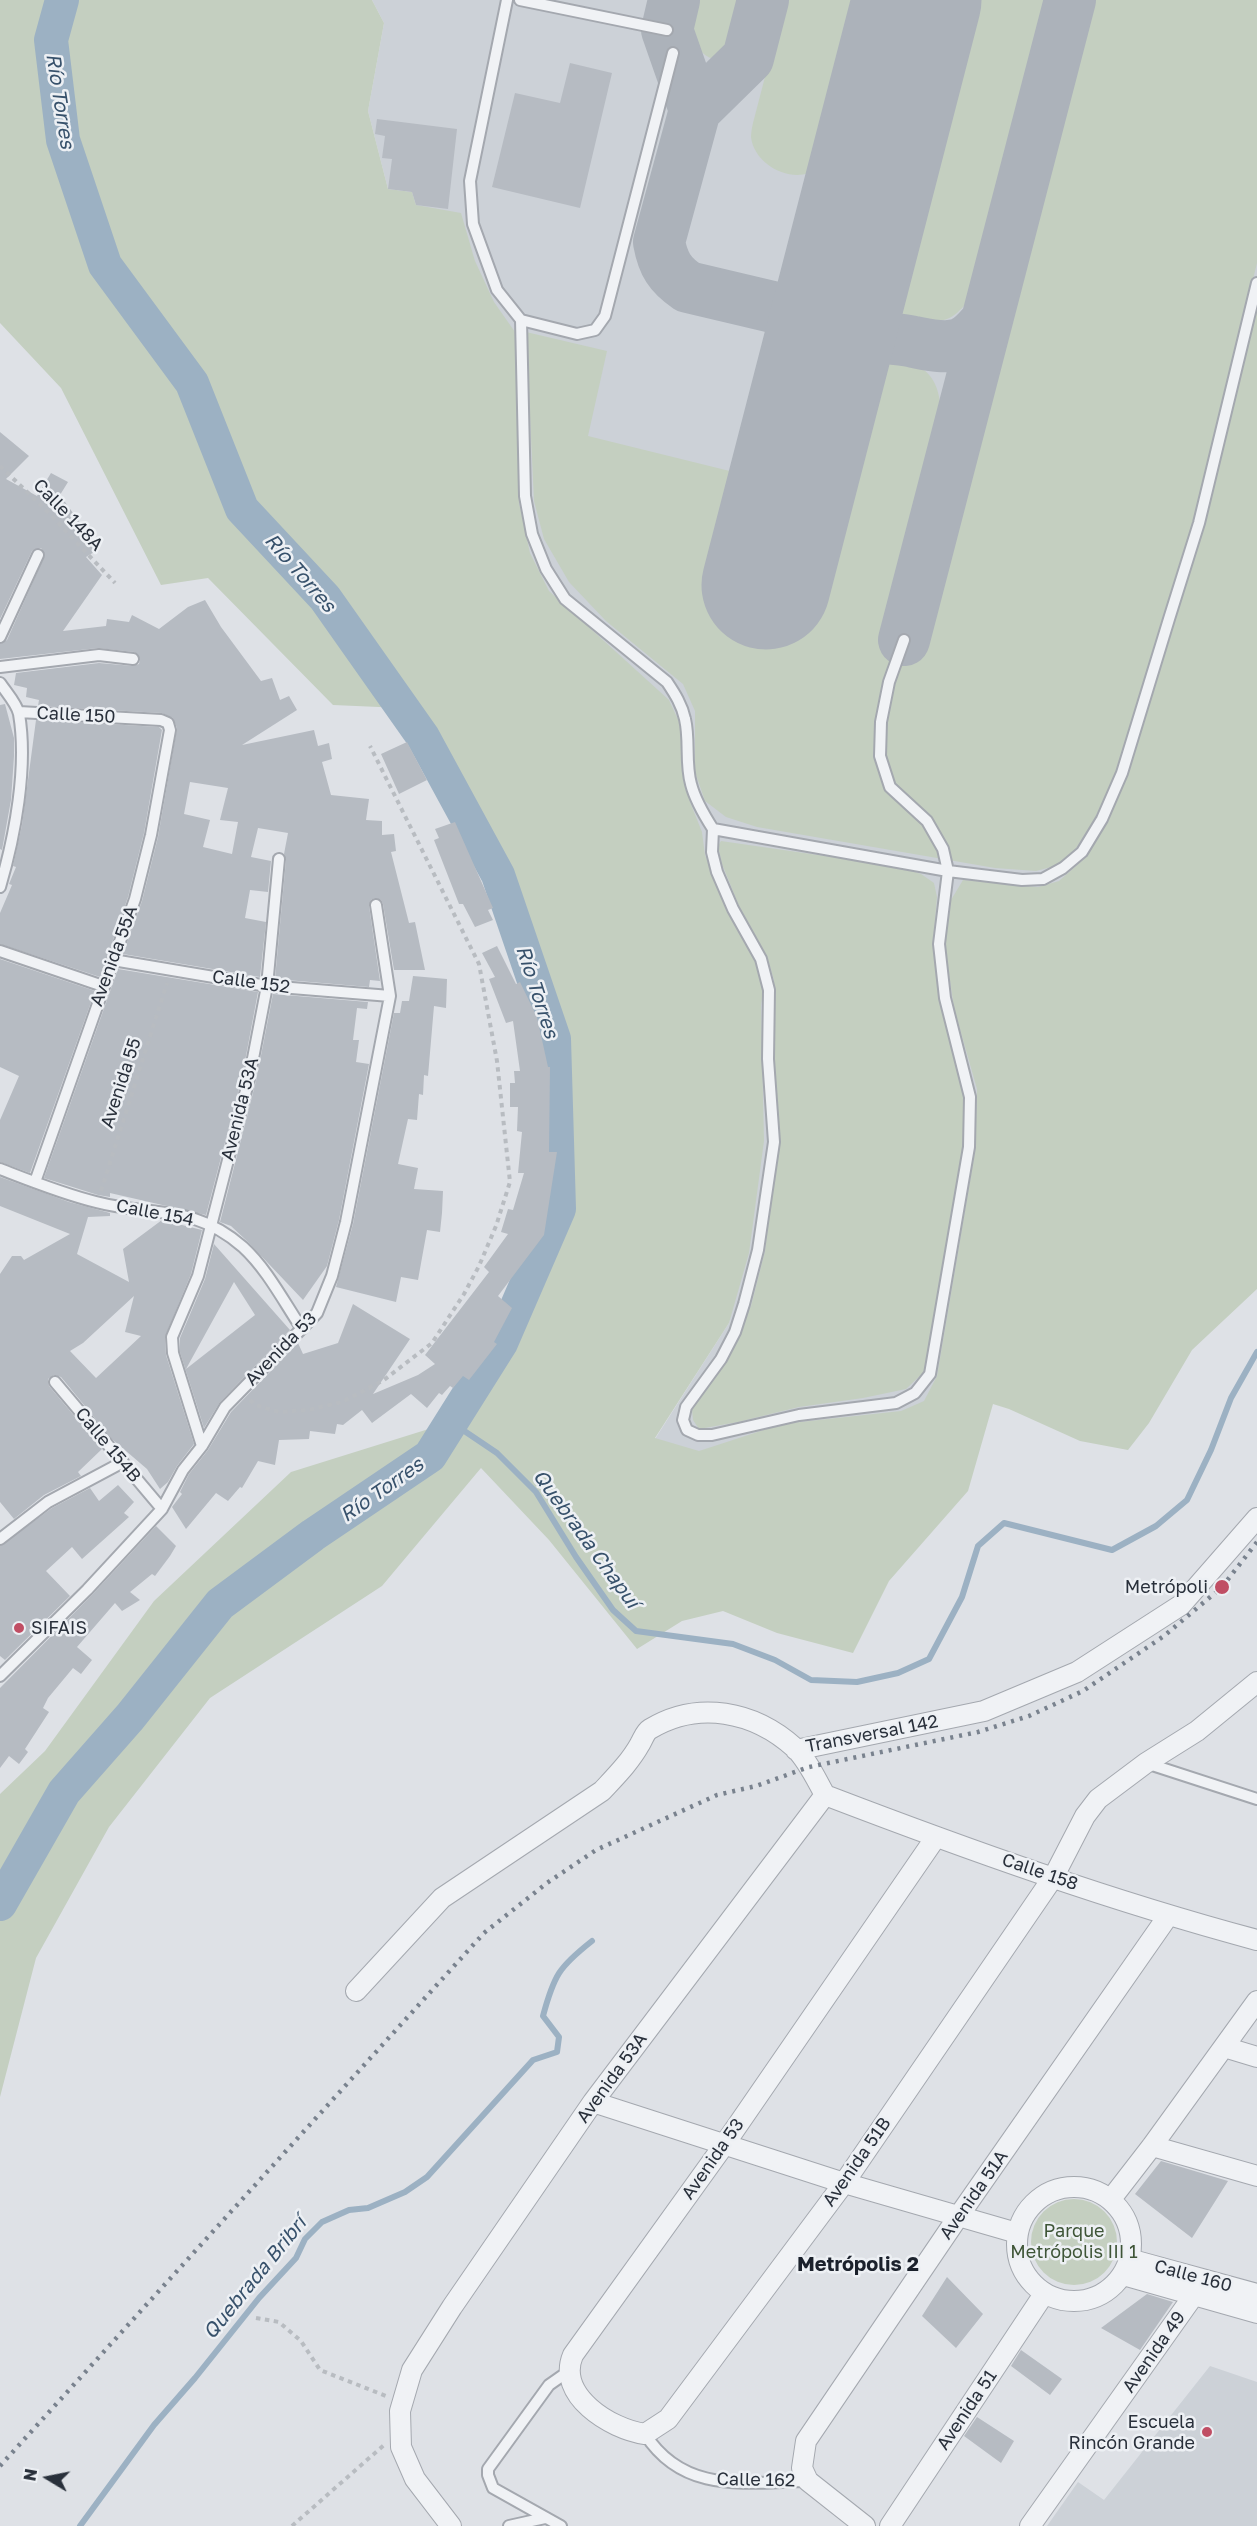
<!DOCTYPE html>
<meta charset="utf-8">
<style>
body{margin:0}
#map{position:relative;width:1257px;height:2526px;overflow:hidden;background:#dee1e6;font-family:"Golos Text",sans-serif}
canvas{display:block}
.north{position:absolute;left:18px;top:2448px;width:60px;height:60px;-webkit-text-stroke:4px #edf0f4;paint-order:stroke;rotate:280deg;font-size:16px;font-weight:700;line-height:24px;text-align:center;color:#29303b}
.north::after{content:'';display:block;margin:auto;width:21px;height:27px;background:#29303b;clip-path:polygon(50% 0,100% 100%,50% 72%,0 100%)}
</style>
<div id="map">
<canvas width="1257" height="2526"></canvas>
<div class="north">N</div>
</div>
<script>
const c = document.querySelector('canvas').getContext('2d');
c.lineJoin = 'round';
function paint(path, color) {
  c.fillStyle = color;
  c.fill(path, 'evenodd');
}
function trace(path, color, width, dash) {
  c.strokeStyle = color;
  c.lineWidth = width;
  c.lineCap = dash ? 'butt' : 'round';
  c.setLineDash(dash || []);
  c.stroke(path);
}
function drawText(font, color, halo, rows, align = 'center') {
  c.font = font + ' "Golos Text",sans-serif';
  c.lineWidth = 5;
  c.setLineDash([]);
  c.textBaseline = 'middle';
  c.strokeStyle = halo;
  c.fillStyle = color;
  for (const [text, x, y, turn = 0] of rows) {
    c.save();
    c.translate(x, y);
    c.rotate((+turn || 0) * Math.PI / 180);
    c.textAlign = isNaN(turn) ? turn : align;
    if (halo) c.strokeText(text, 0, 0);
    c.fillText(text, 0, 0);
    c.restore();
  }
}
paint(new Path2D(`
 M372,0H1257V387L993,1404L731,1488L655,1439L729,1323L761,1059V1005L512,575L452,323L412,192L388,189L368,111L384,23Z
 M1210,2366L1257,2382V2526H1047L1078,2482L1104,2500Z`), '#ccd1d7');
paint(new Path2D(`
 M0,0H372L384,23L368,111L388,189L412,192L416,205L461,213L475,261L494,302L515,332L519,503L530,553L549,591L669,700L681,726L685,779L690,802L702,832L705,855L727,911L755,961L764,986L761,1005L764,1141L749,1253L729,1323L655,1438L699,1451L782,1424L901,1411L924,1401L937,1376L975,1152L977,1089L954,1008L945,947L951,900L963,880L1038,887L1059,881L1084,859L1108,821L1131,763L1173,620L1257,302V1289L1192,1350L1149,1423L1128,1450L1080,1441L1009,1409L993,1404L968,1491L889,1581L853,1653L777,1633L723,1611L682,1621L637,1649L549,1540L481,1468L382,1586L210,1698L109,1827L36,1958L0,2097V1794L45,1751L154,1601L291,1472L451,1422L501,1343L559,1209L554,1039L498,875L423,737L402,708L333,705L208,578L161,585L61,388L0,323Z
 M694,0H737C733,18 731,51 713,59C689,51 693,21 694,0Z
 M785,0H872L832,150C826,158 819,170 809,173C786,181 754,163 751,137C751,133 752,127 753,123Z
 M956,0H1046L966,304C960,310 955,316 947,319C926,326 887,315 884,290C883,285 885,280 885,275Z
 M1089,0H1257V263L1194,522L1117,770L1094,820L1073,853L1055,866L1036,871L995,868L757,827L726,817L705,801L695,772V711L683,684L606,621L569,582L544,539L534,501L526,332L607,351L588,436L750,476L718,613L793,627L861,371C895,353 936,359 940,403L883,631L884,635L916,645L922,641Z
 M721,841L901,867L921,874L934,883L937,897L933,944L939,993L964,1093L963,1145L925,1371L906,1389L863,1398L799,1407L738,1422L699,1429L693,1420L692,1409L725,1362L751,1306L765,1251L779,1138L773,1059L774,980L767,956L739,906L722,864L718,846Z
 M1031 2242a43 43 0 1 1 86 0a43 43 0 1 1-86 0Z`), '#c4cfc0');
trace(new Path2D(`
 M451,1422L497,1453L536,1492L576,1557L613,1610L636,1631L733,1644L775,1660L811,1680L857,1682L898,1673L929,1659L962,1597L978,1546L1004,1523L1112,1550L1156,1526L1187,1500L1211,1450L1231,1398L1257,1352
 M80,2526L154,2425L195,2378L259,2298L296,2258L305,2239L322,2222L349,2210L368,2208L405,2192L427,2177L533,2060L557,2052L559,2037L543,2016C554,1975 559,1967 592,1941`), '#9cb1c3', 6);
trace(new Path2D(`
 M0,1904L64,1792L130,1717L220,1604L313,1535L430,1456L501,1343L559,1209L554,1039L498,875L423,737L325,598L242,509L192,383L105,265L63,140L51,40L62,0`), '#9cb1c3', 34);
trace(new Path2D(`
 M674,0L667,30L695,110
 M763,0L748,58L695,110L659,242C663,264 670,275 688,287L798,313C825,307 830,298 846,277
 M846,277C845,299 850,321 872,333C883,339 901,339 914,342C929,345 945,349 960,344C971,340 978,331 985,323
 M823,363C836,344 849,334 872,333
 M904,640L1070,0`), '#acb2ba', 52);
trace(new Path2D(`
 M766,585L917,0`), '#acb2ba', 129);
paint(new Path2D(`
 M570,63L612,73L580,208L492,187L515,93L560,103Z
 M377,119L457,129L448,209L416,205L412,192L388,189L392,159L382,158L385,136L375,134Z
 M0,432L29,456L6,479L37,496L51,473L68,482L60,495L99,549L86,557L102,575L63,631L106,626L107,619L129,622L132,615L159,629L188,607L205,600L221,627L261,681L272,678L280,700L289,696L297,710L242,745L314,730L318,746L329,743L332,759L322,762L331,795L369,799L366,820L382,821V835L394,834L396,851L391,852L409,923L415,922L425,970H394L383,904L381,900L375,898L371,900L369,906L380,981L370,980L369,987L275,979L286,860L284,854L288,833L258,828L251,857L271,861L268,892L250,890L245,918L266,922L260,977L123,954L142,901L158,837L177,728L173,718L162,713L38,706L39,700L26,697L27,688L14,685L16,673L99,663L133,666L139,664L140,659L134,652L98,648L0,659V644L7,640L45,555L41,548L32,551L0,619ZM190,782L228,788L220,820L238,822L232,854L203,847L210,820L184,814Z
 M5,704L14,738V756L11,800L2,850L0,849V705Z
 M36,720L159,727L162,730L144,833L128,897L100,977L0,944V913L12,885L9,884L16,867L13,866L22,825Z
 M407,742L427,780L399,794L381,754Z
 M455,822L493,908L488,910L493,920L475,927L463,904H459L434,840L439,838L435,829Z
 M497,946L516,984L520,982L537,1017L548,1067H550L549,1152H557L544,1235L498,1296L512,1308L494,1342L497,1344L469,1380L463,1376L453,1388L450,1386L442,1395L439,1393L427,1408L411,1394L372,1423L362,1410L343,1425L337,1424L335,1434L310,1431L309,1439L279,1440L275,1465L258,1461L242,1488L240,1487L228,1501L216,1493L186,1529L172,1507L182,1494L180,1492L189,1474L208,1450L231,1412L298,1343L303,1354L338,1343L353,1304L410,1339L373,1394L418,1375L435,1364L425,1355L489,1272L484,1267L508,1234L501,1232L508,1209L513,1210L524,1173H518L522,1132L517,1131L518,1107H510V1083H515L514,1071H520L513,1021L506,1023L489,979L495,977L482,953Z
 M0,959L95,991L30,1173L0,1162V1120L19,1076L0,1067Z
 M118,969L258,992L242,1077L206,1215L110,1193V1197L98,1195L44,1178Z
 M413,976L447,979L446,1008L434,1006L428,1076L424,1075L423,1095L419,1094L417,1120L408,1119L398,1164L418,1168L414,1189L443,1191L442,1213L440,1232L427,1230L418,1280L401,1277L396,1302L336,1287L353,1224L394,1013H400L402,1001H409Z
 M273,994L368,1002L367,1009L357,1008L353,1040H359L356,1062L369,1064L339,1220L327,1266L303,1300L248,1242L231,1226L220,1222L256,1081Z
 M0,1177L69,1202L110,1213V1216L88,1217L77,1254L129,1282L123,1249L162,1220L202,1230L191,1274L165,1337L166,1355L194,1444L177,1466L168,1482L160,1489L147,1469L112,1439L61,1377L54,1375L48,1379L49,1386L102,1449L78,1472L81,1476L44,1495L14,1519L0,1502V1274L12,1256H21L24,1260L70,1234L0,1206ZM134,1296L125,1332L141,1336L96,1378L70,1351L83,1343Z
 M214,1244L290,1330L220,1402L204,1428L180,1352V1338L205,1279ZM234,1282L255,1315L186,1369Z
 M118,1485L134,1502L124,1513L129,1517L82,1559L72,1547L46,1571L70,1596L5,1660L0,1656V1546L52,1508L90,1488L99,1501Z
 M156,1526L176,1546L170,1556L155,1576L152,1574L130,1592L140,1600L122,1611L115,1603L77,1647L92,1660L81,1674L73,1668L48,1698L43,1708L49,1712L25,1749L28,1752L19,1764L9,1756L0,1768V1688L92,1595Z
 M1161,2161L1228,2181L1192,2238L1135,2194Z
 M947,2277L983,2314L956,2348L922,2316Z
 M1147,2294L1173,2302L1140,2350L1101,2328Z
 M1021,2350L1062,2379L1050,2395L1011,2366Z
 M977,2417L1014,2441L1001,2463L964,2436Z`), '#b6bbc2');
const lane = new Path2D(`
 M507,0L470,181L473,224L497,290L521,320L577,334L595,330L605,316L673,53
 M520,0L667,30
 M521,320L525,496L532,534L546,569L565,599L667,682C675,694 682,705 685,719C690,740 685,763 691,784C695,800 704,815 713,829L948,871L1022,880L1043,879L1063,868L1082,852L1102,819L1122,773L1169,619L1199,523L1257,283
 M0,637L38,555
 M0,667L99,655L133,659
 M0,683C6,692 17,704 19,714C28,767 15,836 0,887
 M19,712L161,720L168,723L170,730L151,835L135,899L35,1182
 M713,829L712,852L717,872L733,909L761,959L769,990L768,1059L774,1142L758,1250L744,1304L735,1332L721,1359L686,1407L683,1420L687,1430L698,1435H712L799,1415L896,1403L915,1393L930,1374L969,1147L970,1097L945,998L939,944L948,871L943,849L927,821L890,787L880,756L881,722L889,682L904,640
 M0,951L103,986
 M113,960L267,986L390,996
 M0,1169C31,1181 63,1194 96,1202C152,1217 193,1203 243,1247C267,1269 284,1302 302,1329
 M55,1382L162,1509
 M202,1446L173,1353L172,1337L198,1276L249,1079L267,986L279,859
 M0,1539L48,1502L123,1462
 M0,1676L87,1590L162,1509L183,1470L202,1446L225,1407L317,1313L332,1276L346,1222L390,996L376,905
 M1146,1763L1257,1799
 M645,2434C684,2495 747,2482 808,2481
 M509,2526L545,2518
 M561,2526L493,2488L488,2475V2469L549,2385L569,2371`);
const street = new Path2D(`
 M796,1750L984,1711L1077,1672L1181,1605L1257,1518
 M825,1795C966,1849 1111,1901 1257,1940
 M936,1837L724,2145L573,2355C556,2395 610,2429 645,2434L668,2419L844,2183L1054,1876L1085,1816L1098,1799L1146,1763L1197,1731L1257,1682
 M356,1991L442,1898L602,1791C616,1776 630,1762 640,1744C643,1739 645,1732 650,1729C698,1700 754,1711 795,1748C808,1761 816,1779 825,1795
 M1224,2047L1257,2057
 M593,2102L844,2183L1017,2233
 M1152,2146L1257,2176
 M1017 2244a57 57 0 1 1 114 0a57 57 0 1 1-114 0Z
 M1111,2199L1152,2146L1257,2001
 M1129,2259L1257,2294
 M1123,2275L1257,2313
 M451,2526L415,2479L401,2447L400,2411L412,2370L452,2307L593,2102L825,1795
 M865,2526L808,2481L802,2468L806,2441L958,2217L1168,1916
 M890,2526L1044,2294
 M1030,2526L1194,2295`);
trace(lane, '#a4a8af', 14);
trace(street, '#a4a8af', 22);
trace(new Path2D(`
 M0,466L44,508L115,583
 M101,1191L167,983
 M250,1400L255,1405L279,1412L308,1410L342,1402L384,1380L432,1343L464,1294L479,1266L496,1226L510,1182L497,1061L479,964L370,746
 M256,2318L279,2322L301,2341L320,2370L386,2396
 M292,2526L384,2445`), '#b8bcc1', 4, [4.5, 4.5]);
trace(lane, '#f0f2f5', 10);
trace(street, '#f0f2f5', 20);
trace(new Path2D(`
 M0,2466L484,1933L547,1883L596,1850L717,1795L756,1786L809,1767L978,1732L1029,1716L1083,1691L1164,1636L1222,1587L1257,1542`), '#79828e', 4.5, [3, 6]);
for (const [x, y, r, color] of [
 [1222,1587,8,"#c04e64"],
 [19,1628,6,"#c04e64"],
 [1207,2432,6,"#c04e64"]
]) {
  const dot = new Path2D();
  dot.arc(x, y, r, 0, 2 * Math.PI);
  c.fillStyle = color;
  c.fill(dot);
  trace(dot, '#edf0f4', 2);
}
drawText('18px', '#29303b', '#edf0f4', [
 ["Calle 148A",68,515,46],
 ["Calle 150",76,715,3],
 ["Avenida 55A",114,956,-70],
 ["Calle 152",251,982,8],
 ["Avenida 55",121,1083,-72],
 ["Avenida 53A",240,1109,-76],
 ["Calle 154",155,1213,11],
 ["Avenida 53",281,1349,-46],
 ["Calle 154B",108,1445,50],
 ["Transversal 142",872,1734,-11],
 ["Calle 158",1040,1872,19],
 ["Avenida 53A",612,2078,-54],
 ["Avenida 53",713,2159,-55],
 ["Avenida 51B",857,2162,-55],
 ["Avenida 51A",974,2195,-55],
 ["Calle 160",1193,2276,15],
 ["Avenida 49",1154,2352,-55],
 ["Avenida 51",967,2410,-56],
 ["Calle 162",756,2480,1]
]);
drawText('18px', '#29303b', '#edf0f4', [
 ["Metrópoli",1208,1587],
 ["SIFAIS",31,1628,"left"],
 ["Escuela",1195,2422],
 ["Rincón Grande",1195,2443]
], 'right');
drawText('18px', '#3e5537', '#edf0f4', [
 ["Parque",1074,2231],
 ["Metrópolis III 1",1074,2252]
]);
drawText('italic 20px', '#37516b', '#edf0f4', [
 ["Río Torres",60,101,81],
 ["Río Torres",300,573,49],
 ["Río Torres",537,992,72],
 ["Río Torres",382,1490,-35],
 ["Quebrada Chapuí",586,1539,54],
 ["Quebrada Bribrí",255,2278,-51]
]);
drawText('bold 20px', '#1b212c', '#edf0f4', [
 ["Metrópolis 2",858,2265]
]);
</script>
